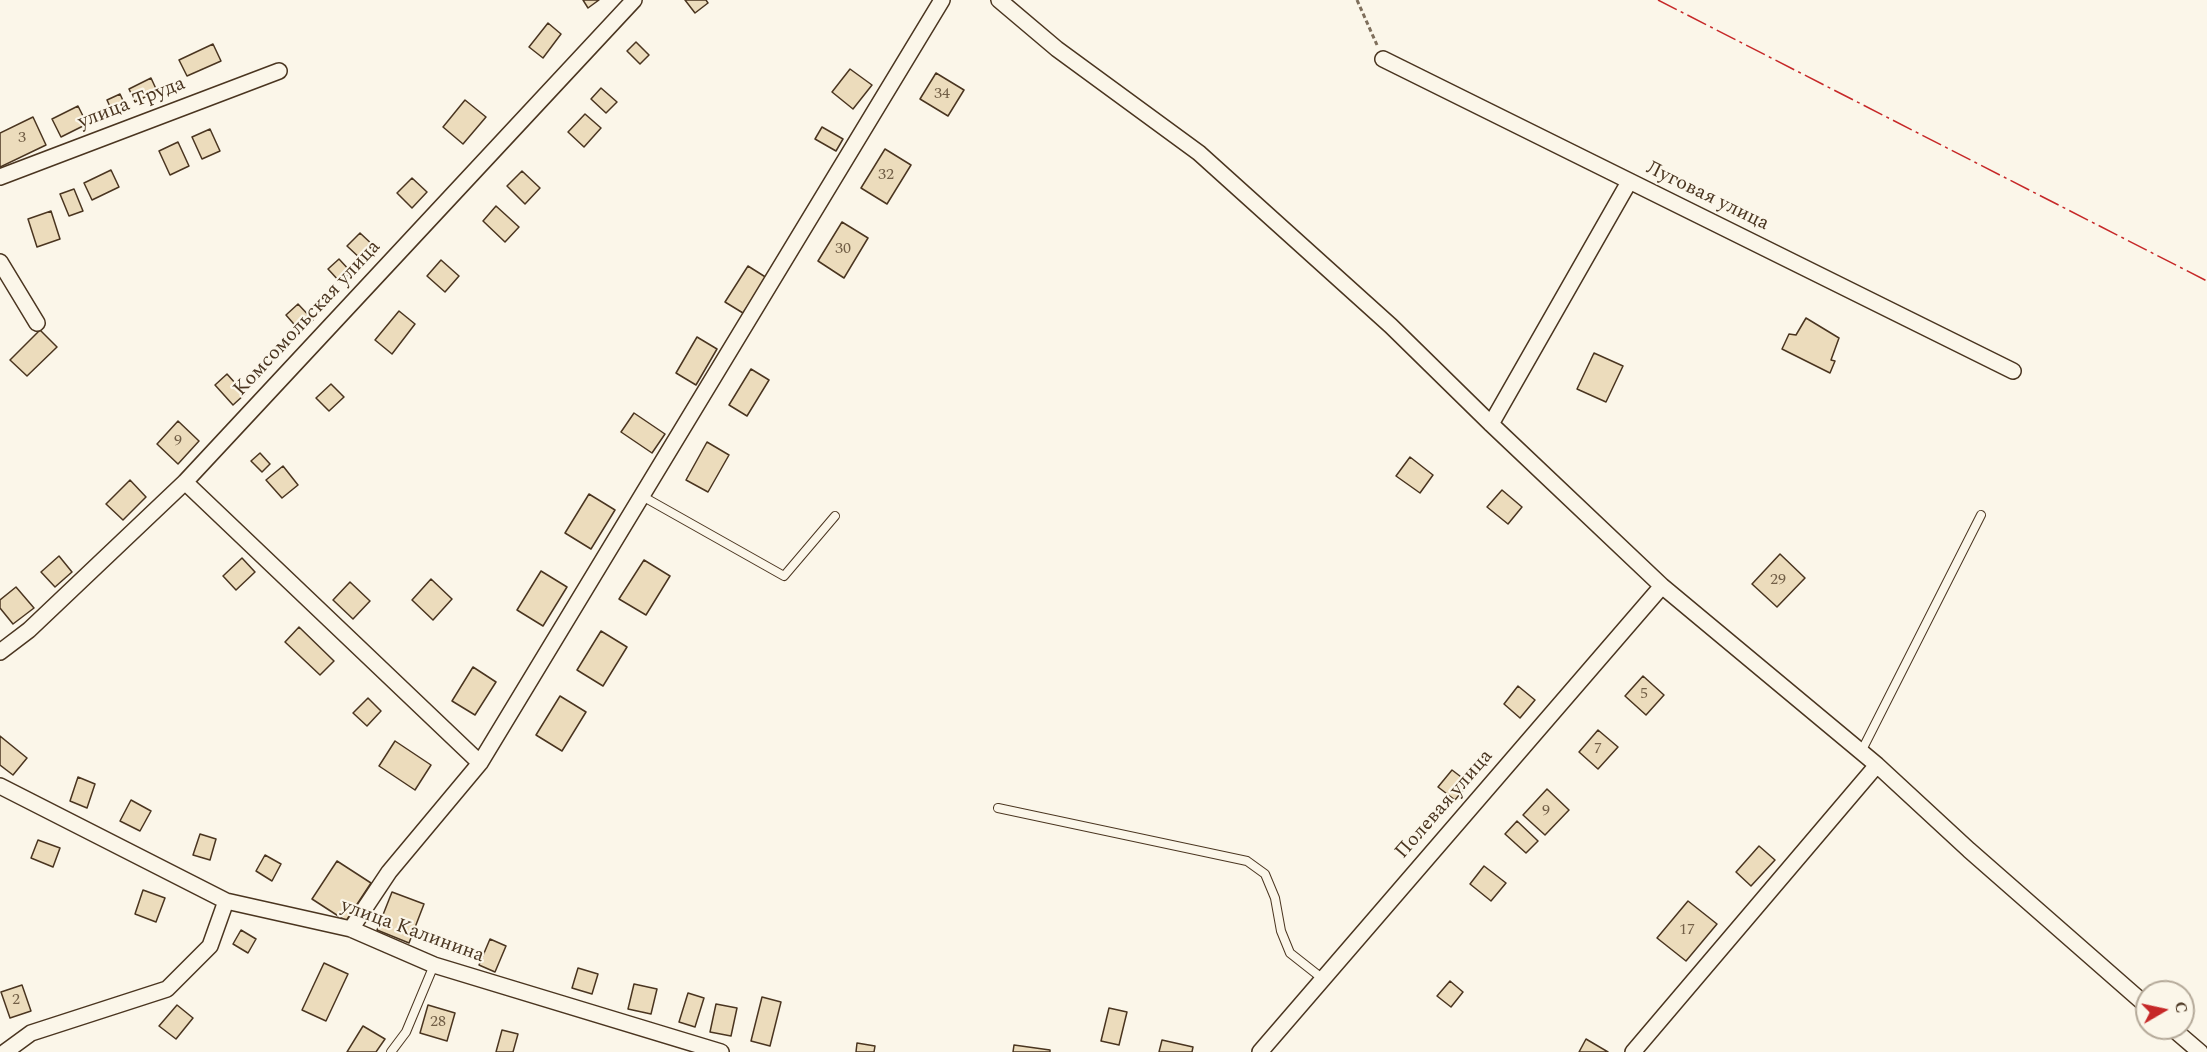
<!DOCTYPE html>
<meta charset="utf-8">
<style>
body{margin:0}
#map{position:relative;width:2207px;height:1052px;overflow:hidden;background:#fbf6e9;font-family:Spectral,serif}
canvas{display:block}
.north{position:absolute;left:2135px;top:980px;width:60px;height:60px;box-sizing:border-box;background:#fbf6e9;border:2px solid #b4a999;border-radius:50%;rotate:81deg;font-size:16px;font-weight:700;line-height:24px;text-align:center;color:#4a3520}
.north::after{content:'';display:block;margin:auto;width:21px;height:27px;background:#c62828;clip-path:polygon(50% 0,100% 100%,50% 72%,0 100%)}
</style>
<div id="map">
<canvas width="2207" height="1052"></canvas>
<div class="north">С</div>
</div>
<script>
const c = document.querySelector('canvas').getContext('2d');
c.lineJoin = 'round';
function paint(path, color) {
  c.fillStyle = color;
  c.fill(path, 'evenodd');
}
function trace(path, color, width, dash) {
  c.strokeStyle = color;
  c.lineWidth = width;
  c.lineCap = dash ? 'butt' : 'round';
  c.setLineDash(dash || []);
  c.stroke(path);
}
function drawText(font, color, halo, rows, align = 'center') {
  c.font = font + ' Spectral,serif';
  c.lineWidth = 4.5;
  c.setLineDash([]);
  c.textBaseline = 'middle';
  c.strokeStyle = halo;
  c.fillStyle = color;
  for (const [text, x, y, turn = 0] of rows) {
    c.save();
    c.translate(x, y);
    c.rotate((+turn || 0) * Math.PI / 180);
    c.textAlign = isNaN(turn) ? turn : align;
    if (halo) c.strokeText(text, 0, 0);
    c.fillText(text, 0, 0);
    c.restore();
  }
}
const building = new Path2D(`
 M583,0H599L588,8Z
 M685,0H706L708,3L695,13Z
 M548,23L561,34L543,58L529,47Z
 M636,42L649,55L640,64L627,51Z
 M213,44L221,61L187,76L179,60Z
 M850,69L872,85L853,109L832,92Z
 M936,73L964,90L948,116L920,99Z
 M151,78L157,91L135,102L129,89Z
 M601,88L617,102L606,113L591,99Z
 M120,94L125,105L112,111L107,100Z
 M465,100L486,117L463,144L443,127Z
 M78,106L87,124L61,137L52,119Z
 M585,114L601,128L584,147L568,132Z
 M33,117L46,145L0,167V133Z
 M822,127L843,139L836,151L815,139Z
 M210,129L220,151L202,159L192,137Z
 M178,142L189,166L170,175L159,151Z
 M885,149L911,165L887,204L861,188Z
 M111,170L119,187L92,200L84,183Z
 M522,171L540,188L525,204L507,186Z
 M412,178L427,192L412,208L397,193Z
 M74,189L83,211L69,216L60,194Z
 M496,206L519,227L505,242L483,221Z
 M51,211L60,239L37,247L28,219Z
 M842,222L868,238L844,278L818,261Z
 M360,233L375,247L362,260L347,246Z
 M339,259L351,272L340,282L328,269Z
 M441,260L459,276L445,292L427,276Z
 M748,266L767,278L743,313L725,302Z
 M298,304L313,320L300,331L286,315Z
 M399,311L415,324L392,354L375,340Z
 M1806,318L1839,338L1831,360L1835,361L1830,373L1782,349L1789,334L1796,335Z
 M40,330L57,347L27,376L10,360Z
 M697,337L717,349L696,385L676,373Z
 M1594,353L1623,366L1606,402L1577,389Z
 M751,369L769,380L747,416L729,405Z
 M227,374L245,394L233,405L215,385Z
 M331,384L344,397L329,411L316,398Z
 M634,413L665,434L652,453L621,432Z
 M178,421L199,441L178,464L157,444Z
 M707,442L729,455L708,492L686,480Z
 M260,453L270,464L262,472L251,461Z
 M1410,457L1433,475L1420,493L1396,476Z
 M283,466L298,485L282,498L266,480Z
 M130,480L146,497L123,520L106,504Z
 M1502,490L1522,507L1508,524L1487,507Z
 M589,494L615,510L591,549L565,533Z
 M1780,554L1805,578L1777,607L1752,584Z
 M59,556L72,572L55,587L41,572Z
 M242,558L255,572L236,590L223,576Z
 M644,560L670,576L646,615L619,599Z
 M541,571L567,587L543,626L517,610Z
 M431,579L452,599L433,620L412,600Z
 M350,582L370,601L353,619L333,600Z
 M16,587L34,608L13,624L0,608V600Z
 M299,627L334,661L320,675L285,642Z
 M601,631L627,647L603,686L577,670Z
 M473,667L496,682L475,715L452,701Z
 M1643,676L1664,695L1646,715L1625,696Z
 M1518,686L1535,700L1520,718L1504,704Z
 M560,696L586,712L562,751L536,735Z
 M368,698L381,711L367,726L353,713Z
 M1598,730L1618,747L1598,769L1579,752Z
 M0,736L27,758L13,775L0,765Z
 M395,741L431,765L415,790L379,766Z
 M1452,770L1469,783L1455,800L1438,787Z
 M78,777L95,784L87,808L70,801Z
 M1547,789L1569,810L1545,835L1523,815Z
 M131,800L151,811L140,831L120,821Z
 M1517,821L1538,841L1526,853L1505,834Z
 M200,834L216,839L210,860L193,855Z
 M38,840L60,848L53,867L31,858Z
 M1759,846L1775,860L1751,886L1736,872Z
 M265,855L281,864L272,881L256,871Z
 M337,861L371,883L346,921L312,899Z
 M1484,866L1506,883L1491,901L1470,884Z
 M143,890L165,898L156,922L135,914Z
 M392,892L424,904L409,943L377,930Z
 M1688,901L1717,924L1686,961L1657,938Z
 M241,930L256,939L248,953L233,944Z
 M490,939L506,946L495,972L479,965Z
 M324,963L348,974L326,1021L302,1010Z
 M578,968L598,974L592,994L572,988Z
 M1450,981L1463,992L1451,1007L1437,996Z
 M634,984L657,989L651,1014L628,1009Z
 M22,985L31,1011L10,1018L1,992Z
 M688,993L704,998L695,1027L679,1022Z
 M762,997L781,1002L770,1046L751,1041Z
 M716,1004L737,1008L731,1036L710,1032Z
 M177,1005L193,1018L176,1039L159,1026Z
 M428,1005L455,1013L447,1041L420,1033Z
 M1109,1008L1127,1012L1119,1045L1101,1041Z
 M363,1026L385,1039L376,1052H347Z
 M502,1030L518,1034L513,1052H496Z
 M1586,1039L1608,1052H1579Z
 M1162,1040L1193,1047L1192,1052H1159Z
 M857,1043L875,1046L874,1052H856Z
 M1014,1045L1050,1050V1052H1013Z`);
paint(building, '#ecdcbc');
trace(building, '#4a3520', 1.5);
const service = new Path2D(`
 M642,496L784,576L835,516
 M1861,752L1981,515
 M998,808L1247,861L1265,874L1275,898L1281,931L1290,953L1323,979
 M391,1052L406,1032L434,965`);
const minor = new Path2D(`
 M999,0L1057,49L1199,153L1391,326L1491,424L1662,586L1877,765L1969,850L2147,1006
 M1383,59L2013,371
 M0,177L279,71
 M0,262L37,323
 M1491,424L1629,182
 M185,482L480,763
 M0,652L29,630L185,482L634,0
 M0,786L226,901L351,929L434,965L721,1052
 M351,929L389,872L480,763L942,0
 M2172,1028L2200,1052
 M5,1052L31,1033L167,989L210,946L226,901
 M1260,1052L1662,586
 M1633,1052L1877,765`);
trace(service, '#4a3520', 10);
trace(minor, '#4a3520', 18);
trace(new Path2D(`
 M1357,0L1377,45`), '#7f6f5c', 3, [4.5, 3]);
trace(service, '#fbf6e9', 8);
trace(minor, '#fbf6e9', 15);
trace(new Path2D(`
 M1658,0L2207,281`), '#c62828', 1.5, [21, 4.5, 3, 4.5]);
drawText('16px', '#725f47', null, [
 ["34",942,95],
 ["3",22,139],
 ["32",886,176],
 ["30",843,250],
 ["9",178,442],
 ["29",1778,581],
 ["5",1644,695],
 ["7",1598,750],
 ["9",1546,812],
 ["17",1687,931],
 ["2",16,1001],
 ["28",438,1023]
]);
drawText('20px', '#4a3520', '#fbf6e9', [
 ["улица Труда",132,104,-21],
 ["Луговая улица",1707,197,26],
 ["Комсомольская улица",308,319,-47],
 ["Полевая улица",1445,805,-49],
 ["улица Калинина",412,932,20]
]);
</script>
